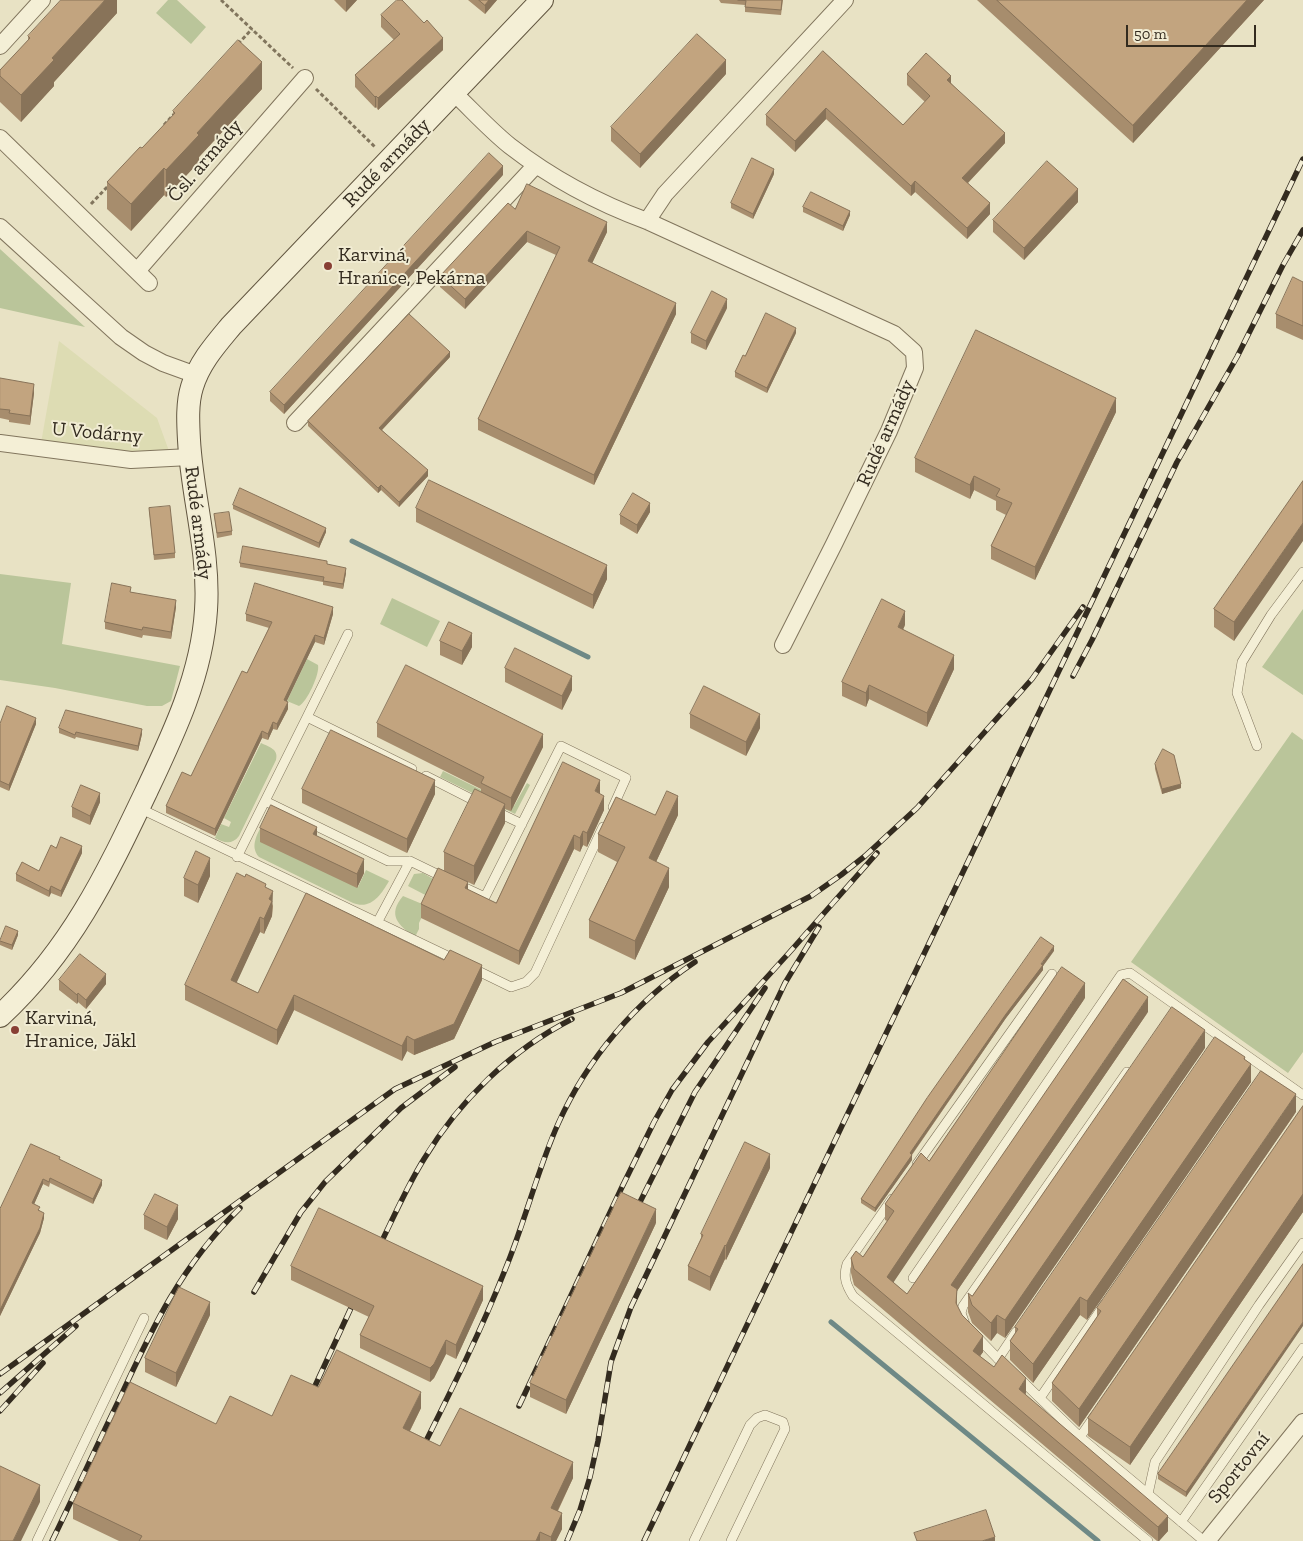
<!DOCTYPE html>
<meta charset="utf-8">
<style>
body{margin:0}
#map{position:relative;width:1303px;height:1541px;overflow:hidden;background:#e8e2c4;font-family:"Zilla Slab",serif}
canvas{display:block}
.scale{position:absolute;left:1126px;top:25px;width:130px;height:22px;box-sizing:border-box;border:2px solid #332b1f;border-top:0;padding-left:6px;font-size:15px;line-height:18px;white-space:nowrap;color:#332b1f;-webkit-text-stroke:4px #f1ecd3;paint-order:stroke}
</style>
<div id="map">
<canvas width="1303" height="1541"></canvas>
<div class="scale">50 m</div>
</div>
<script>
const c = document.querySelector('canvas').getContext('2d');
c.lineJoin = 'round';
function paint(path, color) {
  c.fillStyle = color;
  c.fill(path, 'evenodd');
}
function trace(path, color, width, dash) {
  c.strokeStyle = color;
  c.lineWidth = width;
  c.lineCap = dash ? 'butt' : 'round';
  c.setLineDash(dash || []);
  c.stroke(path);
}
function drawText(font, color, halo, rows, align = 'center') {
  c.font = font + ' "Zilla Slab",serif';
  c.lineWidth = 4;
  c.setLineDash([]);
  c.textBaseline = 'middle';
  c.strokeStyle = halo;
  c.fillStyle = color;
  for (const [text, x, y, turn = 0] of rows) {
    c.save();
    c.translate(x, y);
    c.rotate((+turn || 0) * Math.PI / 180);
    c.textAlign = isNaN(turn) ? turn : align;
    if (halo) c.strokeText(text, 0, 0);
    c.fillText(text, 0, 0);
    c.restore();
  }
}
paint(new Path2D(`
 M59,341L157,418L169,451L139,453L41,443Z`), '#dddcb3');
paint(new Path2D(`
 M168,0H177L206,27L191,44L156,13Z
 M0,249L85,327L0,308Z
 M0,574L71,583L62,644L180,666L171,701L162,706H147L55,688L0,680Z
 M392,598L440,621L427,647L380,624Z
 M1303,609V695L1262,667Z
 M307,659L318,665C320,674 307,702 299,706L287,701Z
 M1292,732L1303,740V1052L1288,1073L1131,962Z
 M261,743C269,747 279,749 276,760L239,836C232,845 224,843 215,838L221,824L229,827L231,822L224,818Z
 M443,771L514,806L527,783L530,785L515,814L440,777Z
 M264,821L261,841L358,887L366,870L389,881C381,895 371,910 353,903L259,857C249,846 258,833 264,821Z
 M423,873L440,883L431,898L408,886L414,874Z
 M403,896L427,906L419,923V929L415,937C398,925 387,915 403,896Z`), '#bac59a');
trace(new Path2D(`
 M352,541L588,657
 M831,1322L1098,1541`), '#6e8986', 5);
const service = new Path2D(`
 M307,717L348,634
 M1257,746L1237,693L1242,662L1271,615L1303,572
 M426,776L481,804
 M265,801L307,717L412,769
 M139,808L456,960
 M495,811L522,824
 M237,857L265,801L388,861H410L445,878
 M459,885L485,897L561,746L626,778L613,807
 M377,923L410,861
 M472,968L511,987L526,982L535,973L603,827
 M917,1164L1052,974
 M892,1199L847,1264C843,1277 846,1285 853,1296L1148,1541
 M913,1278L1121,975L1130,973L1303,1095
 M965,1324L961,1313L963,1306L1127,1072
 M975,1335L1006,1367
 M998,1359L1016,1332
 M1018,1377L1080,1437L1204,1541
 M1040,1398L1104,1305
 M1080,1437L1094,1417
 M1148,1494L1155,1462L1259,1305L1303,1243
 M1181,1522L1303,1348
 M37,1541L144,1318
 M694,1541L750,1425L757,1418L765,1415L783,1422L785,1429L731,1541`);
const minor = new Path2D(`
 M0,46L42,0
 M454,93C472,110 490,130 510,146C550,177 598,203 647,221L894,334L914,352L915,368L889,431L834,544L783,645
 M0,138L149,283
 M647,221L665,194L845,0
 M0,227L121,337L144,353L163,363L196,375
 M137,271L305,78
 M295,423L536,165
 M0,443L131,460L190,457
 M1207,1541L1303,1422`);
const secondary = new Path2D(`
 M0,1016C71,950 106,876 147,790C174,733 202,674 206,610C210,553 192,496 189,440C188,422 187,403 192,387C199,363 216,344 231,326L542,0`);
trace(service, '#81755d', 10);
trace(minor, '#81755d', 18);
trace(secondary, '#625640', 24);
trace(new Path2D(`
 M221,0L293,68
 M238,44L252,29
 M316,89L376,148
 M164,125L175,113
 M91,204L109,185`), '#81755d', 3, [4, 2.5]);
trace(service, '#f4efd6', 9);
trace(minor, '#f4efd6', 16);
trace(secondary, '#f4efd6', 22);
const rail = new Path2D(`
 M1073,676L1092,640L1177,462L1237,357L1283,265L1303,230
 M634,1214L695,1092L765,988
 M377,1251C392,1221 406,1188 424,1159C459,1101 511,1050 572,1019
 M254,1292L301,1212L325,1182L401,1108L455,1067
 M0,1374L395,1089L495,1042L621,993L811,896L841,875L865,856L917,808L1032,679L1083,607
 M0,1393L76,1326
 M309,1399L356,1297
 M519,1406L622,1187L654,1122L672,1090L708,1042L788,954L877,853
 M0,1411L43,1363
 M421,1451C451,1391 481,1331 505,1270C525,1222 537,1171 558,1124C587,1059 636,1001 695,962
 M52,1541C75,1494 96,1447 119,1400C153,1326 181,1266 240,1208
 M567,1541L580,1510L590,1477L598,1441L611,1362L631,1307L785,983L819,927
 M644,1541L1303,159`);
trace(rail, '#332b1f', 5.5);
trace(rail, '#f1ecd3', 4, [11]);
paint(new Path2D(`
 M117,0V13L54,82V86L21,122L0,102V70L28,41V36Z
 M334,0H357L346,12Z
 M468,0H497L485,14Z
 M719,0H783L781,15L745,12V5L721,3Z
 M977,0H1264L1133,143Z
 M381,15L443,50L378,110L376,107L375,108L355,87V75L394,40L381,27Z
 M823,51L903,125L925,102L907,85V74L951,83L1005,143L968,183L990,214L967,239L915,192L911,196L826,119L795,152L766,125V115Z
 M726,74L640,168L611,141V127Z
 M262,89L199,157V162L166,197L164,195L131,231L107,209V182L142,148L173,116V111Z
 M774,174L753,219L731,208V203Z
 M503,175L284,414L270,401V392Z
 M1078,202L1024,260L993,232V220Z
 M803,207L850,215L843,231L803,212Z
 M515,209L607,232L592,263L676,314L594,485L478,430V419L556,255L527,242L465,309L440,287V276Z
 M1303,282V340L1276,328V314Z
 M727,308L706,350L691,343V333Z
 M796,333L767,393L735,377V372Z
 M450,357L382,430L428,476L399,507L381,490L378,493L308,426V421Z
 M0,378L34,393L30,425L9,422V420L0,418Z
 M1116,412L1035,580L991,559V546L1006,515L996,510V501L974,490L970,499L915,472V458Z
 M1303,481L1234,641L1214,627V609Z
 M233,505L326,532L319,548L233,509Z
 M149,508L175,553V558L154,560Z
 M416,508L607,579L593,609L416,522Z
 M650,512L637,534L620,524V515Z
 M214,514L232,531V535L217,538Z
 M240,563L327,565L346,573L343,589L323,585V582L240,567Z
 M131,592L176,607L171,639L143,635L142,638L105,629V622Z
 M246,614H333L324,645L315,642L286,702L288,709L277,730L273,729L268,740L262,738L215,836L166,813V806L191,776L247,673L269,628L246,621Z
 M905,625L903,629L954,669L927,727L869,699L866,707L842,696V682Z
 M440,641L472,647L462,665L440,655Z
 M505,668L572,690L562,710L505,682Z
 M690,714L760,728L746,756L690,728Z
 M377,723L543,747L511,811L505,809V823L474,885L468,882V890L496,903L600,794L604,810L587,847L583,845L580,852L574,849L519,965L421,918V904L444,870V852L481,792V789L377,737Z
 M0,724H36L9,791L0,787Z
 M59,728L142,734L138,751L76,737L75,739L59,733Z
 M1155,764L1181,788L1162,794L1155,769Z
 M302,789L435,794L407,853L302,803Z
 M100,802L90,825L72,817V807Z
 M655,815H678L656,862L669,887L635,960L589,938V920L617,862L598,852V834Z
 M260,828L317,836L364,873L357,888L260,842Z
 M56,848L82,853L61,897L51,893L49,897L16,881V874L39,871Z
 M210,876L198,903L184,896V878Z
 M266,887L273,906L272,916L264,934L260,932L236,982L258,993L482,980L454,1039L414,1055L407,1051L402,1061L294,1010L277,1045L185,1000V985Z
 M18,935L12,950L0,945V941Z
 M1054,951L1043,966V970L1006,1018L912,1155V1160L875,1212L861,1203V1199Z
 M59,980L106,984L86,1009L78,1002L77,1004L59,990Z
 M1085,998L893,1282L907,1294L1148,1012L957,1291V1305L962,1315L983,1352L980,1356L1026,1393L1025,1394L1168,1531L1159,1541H1157L854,1285L851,1273V1258L863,1257L887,1221L885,1220V1204L929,1161Z
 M1205,1048L1005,1338L997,1333L991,1341L972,1323L968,1312V1293L972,1296Z
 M1245,1060L1251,1082L1087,1320L1080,1315L1033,1383L1010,1360V1341L1015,1334V1327Z
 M1303,1106V1212L1130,1465L1088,1436V1418Z
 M1296,1112L1079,1427L1052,1401V1383L1097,1317V1308Z
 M60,1160L102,1185L93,1204L50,1183L49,1187L43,1184L34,1204L40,1211L44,1218L40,1233L0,1316V1209Z
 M770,1168L726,1260L725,1259L710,1291L688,1280V1266L701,1238V1234Z
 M144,1215L178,1219L167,1240L144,1229Z
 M656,1223L566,1414L530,1397V1383Z
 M1303,1264L1186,1497L1158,1479V1474Z
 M291,1266L483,1300L456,1359L446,1354L434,1378L430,1382L360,1348V1335L369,1317L291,1280Z
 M210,1315L176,1387L145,1372V1358Z
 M318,1387L421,1408L410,1431L440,1446L573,1478L558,1511L562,1529L556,1541H119L73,1519V1503L216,1424L272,1416Z`), '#a78d6d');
paint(new Path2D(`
 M105,0H117V13L54,82V86L21,122V95L52,58Z
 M346,0H357L346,12Z
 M489,0H497L485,14V5Z
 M1247,0H1264L1133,143V125Z
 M443,38V50L378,110V98Z
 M726,60V74L640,168V154Z
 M262,62V89L199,157V162L166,197V170L197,133Z
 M951,76V86L947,80Z
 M376,96V107L375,108V97Z
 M826,108V119L795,152V141Z
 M1005,133V143L962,189V178Z
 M503,166V175L284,414V405Z
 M164,168V195L131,231V204Z
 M774,169V174L753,219V214Z
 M915,181V192L911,196V186Z
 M1078,189V202L1024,260V248Z
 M990,203V214L967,239V228Z
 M850,211V215L843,231V226Z
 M607,222V232L588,272V261Z
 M527,231V242L465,309V299Z
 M727,299V308L706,350V341Z
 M676,303V314L594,485V475Z
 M796,328V333L767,393V388Z
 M450,352V357L379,433V428Z
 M34,384V393L30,425V416Z
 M1116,398V412L1035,580V567Z
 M428,470V476L399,507V502Z
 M974,476V490L970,499V485Z
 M381,485V490L378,493V488Z
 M650,503V512L637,534V525Z
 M1303,523V541L1234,641V622Z
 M326,528V532L319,548V543Z
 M607,565V579L593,609V595Z
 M346,568V573L343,589V584Z
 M176,600V607L171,639V632Z
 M333,607V614L324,645V638Z
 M905,611V625L898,641V627Z
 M472,633V647L462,665V651Z
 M315,635V642L284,707V700Z
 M954,655V669L927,727V713Z
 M572,676V690L562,710V696Z
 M869,685V699L866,707V693Z
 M288,702V709L277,730V724Z
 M760,714V728L746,756V742Z
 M36,718V724L9,791V785Z
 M273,722V729L268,740V734Z
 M142,729V734L138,751V746Z
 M262,731V738L215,836V829Z
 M543,734V747L511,811V798Z
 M435,780V794L407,853V839Z
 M600,780V794L595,791Z
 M1181,784V788L1162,794V789Z
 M100,793V802L90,825V816Z
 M604,796V810L587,847V833Z
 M678,796V815L649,877V858Z
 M505,804V823L474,885V866Z
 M317,827V841L313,834Z
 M583,831V845L580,852V838Z
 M574,835V849L519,965V951Z
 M82,846V853L61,897V891Z
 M210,858V876L198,903V885Z
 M364,859V873L357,888V874Z
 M669,868V887L635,960V941Z
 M468,882V896L465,888Z
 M51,886V893L49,897V891Z
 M273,891L272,916L264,934V919L269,899Z
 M260,917V932L231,995V980Z
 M18,931V935L12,950V945Z
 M1054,946V951L1043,966V970L1006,1018L910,1157V1153L1006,1014Z
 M482,965V980L454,1039L414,1055V1040Z
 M106,974V984L86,1009V1000Z
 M1085,983V998L887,1292V1277Z
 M78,993V1002L77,1004V995Z
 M294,995V1010L277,1045V1030Z
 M1148,997V1012L957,1291L956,1318L951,1285Z
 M1205,1030V1048L1005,1338V1320Z
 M407,1036V1051L402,1061V1046Z
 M1245,1057V1072L1251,1064V1082L1087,1320V1301Z
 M1296,1094V1112L1079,1427V1409Z
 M770,1154V1168L726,1260V1246Z
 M912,1155V1160L875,1212V1208Z
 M43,1179V1184L32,1209V1203Z
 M102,1180V1185L93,1204V1199Z
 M1303,1194V1212L1130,1465V1447Z
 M178,1205V1219L167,1240V1227Z
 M656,1209V1223L566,1414V1400Z
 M44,1213V1218L40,1233L0,1316V1310Z
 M725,1245V1259L710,1291V1277Z
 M483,1286V1300L456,1359V1345Z
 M1080,1297V1315L1033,1383V1364Z
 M210,1302V1315L176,1387V1373Z
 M997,1315V1333L991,1341V1323Z
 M1303,1322V1326L1186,1497V1492Z
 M983,1336V1352L973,1366V1351Z
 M446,1340V1354L434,1378L430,1382V1368Z
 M1026,1378V1393L1019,1404V1389Z
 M421,1392V1408L403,1444V1428Z
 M573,1462V1478L551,1524V1508Z
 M40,1485V1502L21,1541H13Z
 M562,1513V1529L556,1541H551V1537Z
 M1168,1516V1531L1159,1541H1158V1527Z
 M540,1532V1541H536Z
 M995,1537V1541H982Z`), '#887359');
const building = new Path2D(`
 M61,0H105L52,58L54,60L21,95L0,76V70L30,38L28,36Z
 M397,0H402L424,23L427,20L443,38L378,98L376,96L375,97L355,75L400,34L381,15Z
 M479,0H489L485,5Z
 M738,0H782L781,10L745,7L746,1Z
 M997,0H1247L1133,125Z
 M697,34L726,60L640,154L611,127Z
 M238,40L262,62L197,133L199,135L166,170L164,168L131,204L107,182L140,147L142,148L175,113L173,111Z
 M823,51L903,125L930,96L907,74L926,53L951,76L947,80L1005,133L962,178L990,203L967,228L915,181L911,186L826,108L795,141L766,115Z
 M489,153L503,166L284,405L270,392Z
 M752,158L774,169L753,214L731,203Z
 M1047,161L1078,189L1024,248L993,220Z
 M527,184L607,222L588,261L676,303L594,475L478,419L560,247L527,231L465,299L440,276L508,203L515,209Z
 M811,192L850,211L843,226L803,207Z
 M1293,277L1303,282V326L1276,314Z
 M712,291L727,299L706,341L691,333Z
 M766,313L796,328L767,388L735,372L743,355L745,356Z
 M409,314L450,352L379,428L428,470L399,502L381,485L378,488L308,421Z
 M976,330L1116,398L1035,567L991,546L1012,503L996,496L1000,489L974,476L970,485L915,458Z
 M0,378L34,384L30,416L9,413L10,410L0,409Z
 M429,480L607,565L593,595L416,508Z
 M1303,481V523L1234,622L1214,609Z
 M240,488L326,528L319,543L233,505Z
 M633,493L650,503L637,525L620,515Z
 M170,506L175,553L154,555L149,508Z
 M229,512L232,531L217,533L214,514Z
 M243,546L327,561V564L346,568L343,584L323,581L324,577L240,563Z
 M112,583L131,587L130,592L176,600L171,632L143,627L142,630L105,622Z
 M255,583L333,607L324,638L315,635L284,700L288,702L277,724L273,722L268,734L262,731L215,829L166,806L182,772L191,776L242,671L247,673L272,622L246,614Z
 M882,599L905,611L898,627L954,655L927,713L869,685L866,693L842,682Z
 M449,622L472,633L462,651L440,641Z
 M515,648L572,676L562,696L505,668Z
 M406,665L543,734L511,798L481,783L484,777L377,723Z
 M704,686L760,714L746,742L690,714Z
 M7,706L36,718L9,785L0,781V724Z
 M66,710L142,729L138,746L76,732L75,735L59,728Z
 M331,730L435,780L407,839L302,789Z
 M1163,749L1174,755L1181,784L1162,789L1155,764Z
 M563,762L600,780L595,791L604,796L587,833L583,831L580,838L574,835L519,951L421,904L438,868L468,882L465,888L496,903Z
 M81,785L100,793L90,816L72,807Z
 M475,789L505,804L474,866L444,852Z
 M667,791L678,796L649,858L669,868L635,941L589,920L625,847L598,834L616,797L655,815Z
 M271,805L317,827L313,834L364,859L357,874L260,828Z
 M61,837L82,846L61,891L51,886L49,891L16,874L22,862L39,871L51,845L56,848Z
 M196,851L210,858L198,885L184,878Z
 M237,873L245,877L246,874L266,884L265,887L273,891L269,899L272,901L264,919L260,917L231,980L258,993L306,893L444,960L450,950L482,965L454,1024L414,1040L407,1036L402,1046L294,995L277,1030L185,985Z
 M6,926L18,931L12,945L0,941Z
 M1041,937L1054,946L1041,964L1043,965L1006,1014L910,1153L912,1155L875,1208L861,1199L927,1098Z
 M80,954L106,974L86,1000L78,993L77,995L59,980Z
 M1062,967L1085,983L887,1277L907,1294L1123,979L1148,997L951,1285L957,1289L956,1303L962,1315L983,1336L973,1351L994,1367L1002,1355L1026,1378L1019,1389L1168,1516L1158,1527L854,1269L851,1258L856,1251L863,1257L894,1211L885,1204L921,1153L929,1161Z
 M1172,1007L1205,1030L1005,1320L997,1315L991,1323L972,1305L968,1293L972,1296Z
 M1215,1037L1245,1057L1244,1059L1251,1064L1087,1301L1080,1297L1033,1364L1010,1341L1018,1329L1015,1327Z
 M1261,1071L1296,1094L1079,1409L1052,1383L1101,1311L1097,1308Z
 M1303,1106V1194L1130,1447L1088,1418Z
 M745,1142L770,1154L726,1246L725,1245L710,1277L688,1266L703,1235L701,1234Z
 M31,1144L60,1157L59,1159L102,1180L93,1199L50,1178L49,1182L43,1179L32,1203L40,1207L38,1210L44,1213L40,1228L0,1310V1209Z
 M621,1192L656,1209L566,1400L530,1383Z
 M155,1194L178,1205L167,1227L144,1215Z
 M319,1208L483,1286L456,1345L446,1340L434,1364L430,1368L360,1335L374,1306L291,1266Z
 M1303,1264V1322L1186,1492L1158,1474Z
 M179,1287L210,1302L176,1373L145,1358Z
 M337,1350L421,1392L403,1428L440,1446L460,1408L573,1462L551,1508L562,1513L551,1537L540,1532L536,1541H139L142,1536L73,1503L130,1382L216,1424L230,1396L272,1416L291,1375L318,1387Z
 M0,1466L40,1485L13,1541H0Z
 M986,1510L995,1537L982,1541H917L914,1533Z`);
paint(building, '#c2a47f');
trace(building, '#887359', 1);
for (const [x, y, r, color] of [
 [328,266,5,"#883f34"],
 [15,1030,5,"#883f34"]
]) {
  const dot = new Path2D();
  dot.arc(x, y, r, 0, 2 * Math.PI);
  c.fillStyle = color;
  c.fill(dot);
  trace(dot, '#f1ecd3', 2);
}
drawText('20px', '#332b1f', '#f1ecd3', [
 ["Čsl. armády",205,161,-49],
 ["Rudé armády",387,163,-46],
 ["U Vodárny",97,433,5],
 ["Rudé armády",886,433,-66],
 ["Rudé armády",198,523,83],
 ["Sportovní",1239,1468,-51]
]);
drawText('20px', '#332b1f', '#f1ecd3', [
 ["Karviná,",338,255],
 ["Hranice, Pekárna",338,278],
 ["Karviná,",25,1018],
 ["Hranice, Jäkl",25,1041]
], 'left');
</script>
